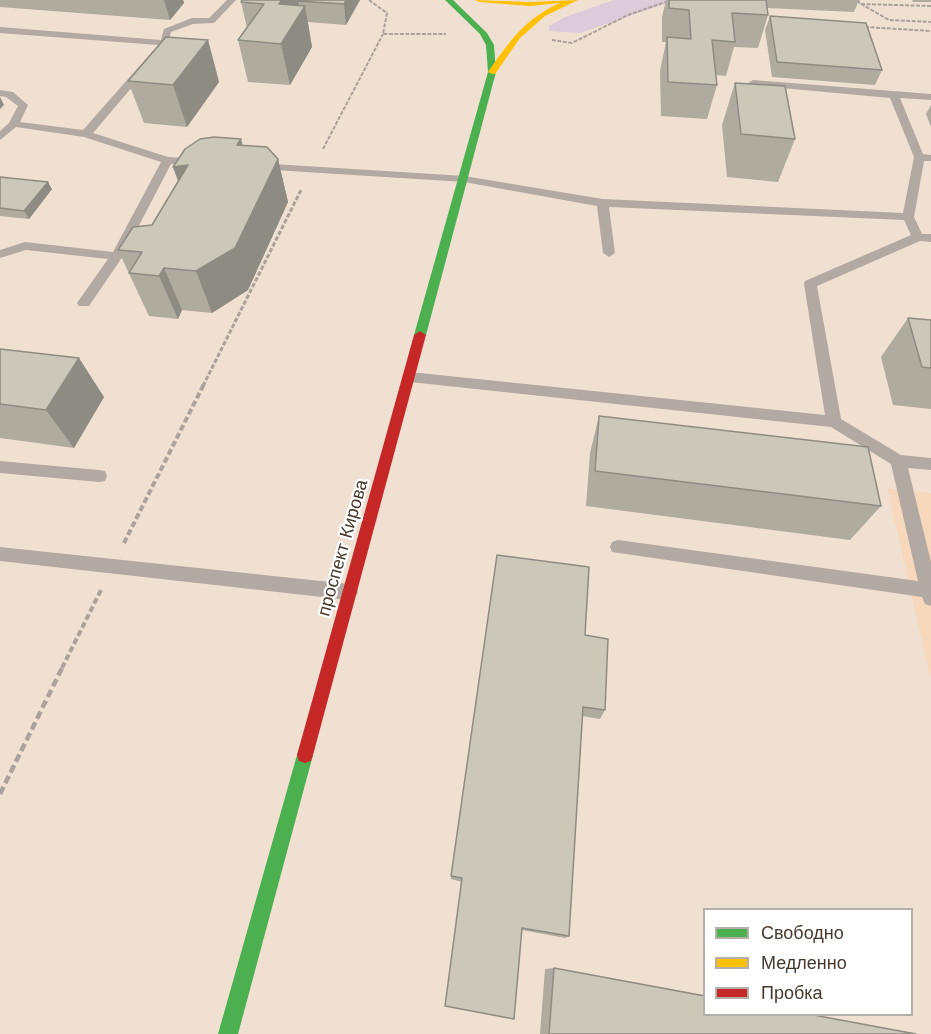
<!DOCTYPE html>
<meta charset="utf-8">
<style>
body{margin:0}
#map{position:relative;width:931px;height:1034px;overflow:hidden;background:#f0e0d2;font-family:"Work Sans",sans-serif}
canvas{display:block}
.legend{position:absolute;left:703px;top:908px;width:210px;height:108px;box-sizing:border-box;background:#fff;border:2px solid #b5afaa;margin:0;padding:8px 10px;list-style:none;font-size:18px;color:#47382b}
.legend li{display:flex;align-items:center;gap:12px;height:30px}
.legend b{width:30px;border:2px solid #b5afaa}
</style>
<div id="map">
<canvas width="931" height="1034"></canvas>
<ul class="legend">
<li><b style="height:8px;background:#4caf50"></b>Свободно</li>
<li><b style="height:8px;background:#ffc107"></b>Медленно</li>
<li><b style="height:8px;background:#c62828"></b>Пробка</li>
</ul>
</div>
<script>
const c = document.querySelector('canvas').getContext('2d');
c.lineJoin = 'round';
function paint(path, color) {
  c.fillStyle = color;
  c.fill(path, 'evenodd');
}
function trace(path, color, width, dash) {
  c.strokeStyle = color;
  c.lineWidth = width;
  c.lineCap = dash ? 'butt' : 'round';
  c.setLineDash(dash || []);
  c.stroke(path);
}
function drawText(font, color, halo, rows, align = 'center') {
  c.font = font + ' "Work Sans",sans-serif';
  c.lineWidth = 4.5;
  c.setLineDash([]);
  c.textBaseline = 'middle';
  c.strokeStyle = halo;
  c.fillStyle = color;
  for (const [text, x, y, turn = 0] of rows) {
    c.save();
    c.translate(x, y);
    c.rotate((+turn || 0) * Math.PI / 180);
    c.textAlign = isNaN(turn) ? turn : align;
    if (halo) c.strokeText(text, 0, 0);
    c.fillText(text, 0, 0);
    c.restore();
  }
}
paint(new Path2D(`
 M887,488L931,493V681Z`), '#f7d8bd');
paint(new Path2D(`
 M614,0H676L580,33L549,31V26L565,17Z`), '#dcccda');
trace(new Path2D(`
 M369,0L387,13L383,34H446
 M858,0L860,4L931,6
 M861,4L889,20L931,22
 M865,27L931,31
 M552,40L572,43L628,15L671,0
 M323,149L383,34`), '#aaa29b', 2, [4, 1.5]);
trace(new Path2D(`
 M203,386L301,190`), '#aaa29b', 3, [4.5, 2]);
trace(new Path2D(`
 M124,543L204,384
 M62,668L101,590`), '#aaa29b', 4, [6, 3]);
trace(new Path2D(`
 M0,794L63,666`), '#aaa29b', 4.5, [8, 4]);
paint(new Path2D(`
 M227,0H236L214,23L193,24L171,32L168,45L93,133L168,157L199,159L205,162L199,165L171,164L123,256L89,306H79L77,303L108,259L26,250L0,258V250L25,242L113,252L161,162L84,137L16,127L0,140V131L9,123L18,106L6,97L0,96V90L13,92L28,105L20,122L83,130L158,45L0,33V27L161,40L164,29L192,18H209Z
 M753,80L931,94V100L900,98L923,154L931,155V161H924L914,217L922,234H931V242L920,241L817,286L841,419L901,455L931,458V470L908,468L931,562V606L925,604L922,597L612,552L610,547L612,542L618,540L918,581L891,464L831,427L410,382L403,377L410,372L825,415L804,284L805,281L911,235L904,220L609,207L615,253L609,257L603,253L597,206L464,182L258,169L252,166L258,163L464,176L603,199L903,213L914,157L890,98L750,85L748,83Z
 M0,461L99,470L105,471L107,476L105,481L99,482L0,473Z
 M0,547L349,584L355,586L358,592L355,598L349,600L0,561Z`), '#b2a9a2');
paint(new Path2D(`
 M445,0H453L487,33L494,45L496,72L426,335L420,339L414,335L488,72L486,45L480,34Z
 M305,747L311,749L313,755L238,1034H218L297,755L299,749Z`), '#4caf50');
paint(new Path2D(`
 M475,0L530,2L578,0L545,16L520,38L495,74H492L488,72C510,41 524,19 560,3L530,6L479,2Z`), '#ffc107');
paint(new Path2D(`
 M420,331L426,335L313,755L311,761L305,763L299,761L297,755L414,335Z`), '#c62828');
paint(new Path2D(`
 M0,0H183L184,3L170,20L0,7Z
 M360,0L346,25L308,22L312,47L290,85L248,82L238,40L247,28L241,2Z
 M666,0H859L854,12L767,8L768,15L758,48L734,47L726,76L716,75L717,85L707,119L661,116L660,71L666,42H662V17Z
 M912,0H931V2H913Z
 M770,16L882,70L875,85L772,77L765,30Z
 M208,40L219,82L187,127L144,123L128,81Z
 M735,83L795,139L778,182L727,177L722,125Z
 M931,105V127L926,114Z
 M243,146L278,159L288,202L248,290L212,313L182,310L178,319L149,316L118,250L152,225L178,181L173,167Z
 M0,177L52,189L29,219L0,216Z
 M908,318L931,320V409L893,405L881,357Z
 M0,349L104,397L74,448L0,438Z
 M599,416L881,506L850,540L586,506L590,453Z
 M585,635L605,710L600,719L582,716L569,936L565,938L522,930L462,882L451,879V876Z
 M554,968L916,1034H540L545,969Z`), '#afab9f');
paint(new Path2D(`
 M164,0H183L184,3L170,20Z
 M282,0H308L298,1L300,14L305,6L312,47L290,85L281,44L279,4Z
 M346,0H360L346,25L344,4Z
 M208,40L219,82L187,127L173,85Z
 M0,97L4,105L0,109Z
 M241,139L253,182L237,145Z
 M278,159L288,202L248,290L212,313L196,271Z
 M188,165L189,210L173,167Z
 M48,182L52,189L29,219L24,211Z
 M164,268L182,310L178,319L159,276Z
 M79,358L104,397L74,448L46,410Z`), '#8e8b82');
const building = new Path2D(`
 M242,0H282L279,4L305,6L281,44L238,40L264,4L241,2Z
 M299,0H346L344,4L298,1Z
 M669,0H766L768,15L732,13L735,42L712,40L717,85L668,82L667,37L691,39L689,10L669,8Z
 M770,16L866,23L882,70L777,62Z
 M166,37L208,40L173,85L128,81Z
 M735,83L785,86L795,139L741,134Z
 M214,137L241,139L237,145L267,147L278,159L235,248L196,271L164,268L159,276L129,273L142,252L118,250L133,227L152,225L188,165L173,167L185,149L200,139Z
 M0,177L48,182L24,211L0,208Z
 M908,318L931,320V368L922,367Z
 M0,349L79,358L46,410L0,404Z
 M599,416L868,447L881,506L595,471Z
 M497,555L589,567L585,635L608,639L605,710L583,707L569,936L522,928L514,1019L445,1006L462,878L451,876Z
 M554,968L705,996V1014H808L916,1034H549Z`);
paint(building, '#cbc7b9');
trace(building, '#8e8b82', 1.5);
drawText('18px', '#47382b', '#fff', [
 ["проспект Кирова",343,548,-74]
]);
</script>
